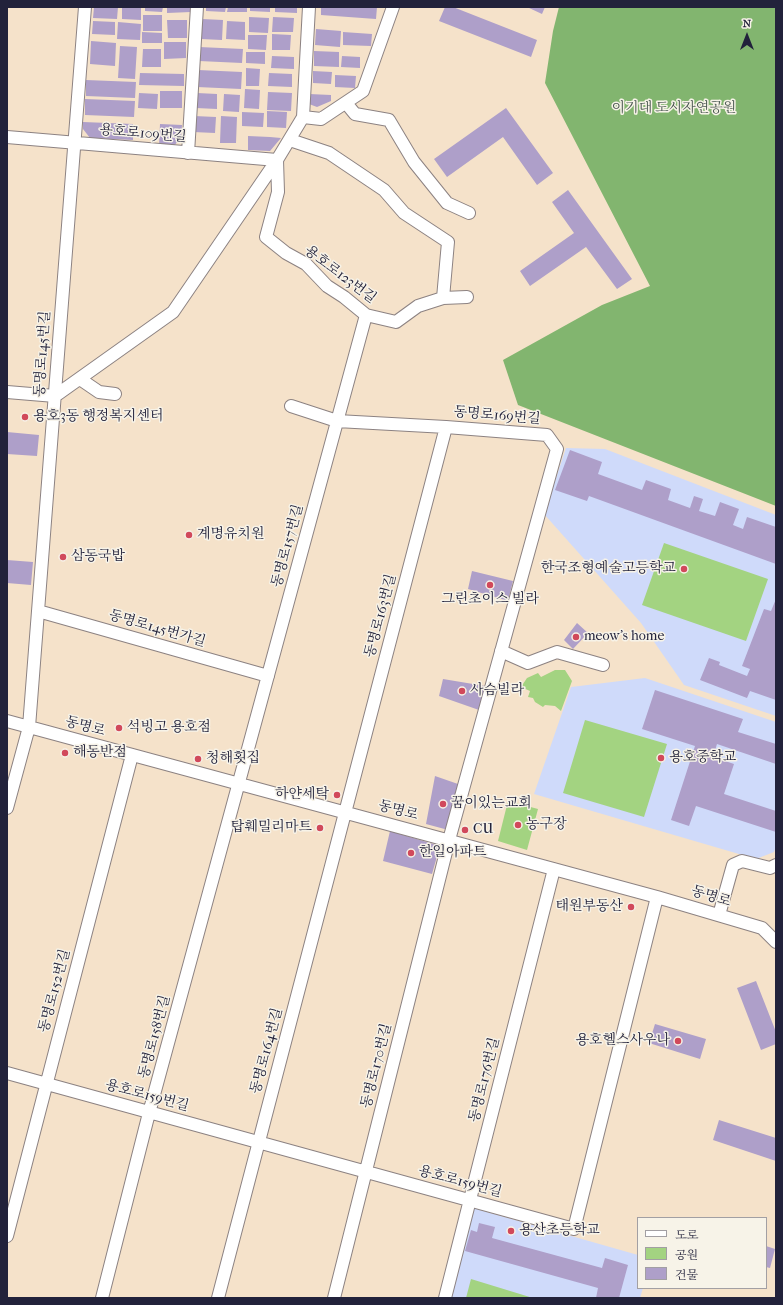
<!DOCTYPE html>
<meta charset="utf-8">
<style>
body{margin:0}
#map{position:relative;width:783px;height:1305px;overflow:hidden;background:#f5e2ca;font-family:"IM FELL French Canon","Noto Serif KR",serif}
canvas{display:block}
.frame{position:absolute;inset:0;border:8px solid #22223b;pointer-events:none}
.legend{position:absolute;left:637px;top:1217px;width:130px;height:72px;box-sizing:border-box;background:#f7f3e8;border:1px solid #a29fa3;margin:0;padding:5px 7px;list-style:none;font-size:12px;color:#22223b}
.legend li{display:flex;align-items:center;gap:8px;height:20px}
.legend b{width:20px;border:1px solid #a29fa3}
.north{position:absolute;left:727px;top:16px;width:40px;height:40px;-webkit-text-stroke:3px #f7f3e8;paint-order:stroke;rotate:0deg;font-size:11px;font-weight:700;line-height:16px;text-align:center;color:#22223b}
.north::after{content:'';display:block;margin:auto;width:14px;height:18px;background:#22223b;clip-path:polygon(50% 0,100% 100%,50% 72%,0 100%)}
</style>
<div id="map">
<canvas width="783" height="1305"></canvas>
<div class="frame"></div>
<ul class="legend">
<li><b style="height:5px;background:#fff"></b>도로</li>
<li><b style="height:11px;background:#a3d381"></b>공원</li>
<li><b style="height:11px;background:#ae9fc9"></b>건물</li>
</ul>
<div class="north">N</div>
</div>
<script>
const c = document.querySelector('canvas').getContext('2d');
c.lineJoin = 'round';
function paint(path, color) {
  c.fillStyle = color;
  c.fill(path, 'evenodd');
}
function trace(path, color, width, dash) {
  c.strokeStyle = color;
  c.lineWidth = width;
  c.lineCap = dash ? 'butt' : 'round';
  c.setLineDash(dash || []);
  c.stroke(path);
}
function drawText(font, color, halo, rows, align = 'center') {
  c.font = font + ' "IM FELL French Canon","Noto Serif KR",serif';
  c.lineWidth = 3;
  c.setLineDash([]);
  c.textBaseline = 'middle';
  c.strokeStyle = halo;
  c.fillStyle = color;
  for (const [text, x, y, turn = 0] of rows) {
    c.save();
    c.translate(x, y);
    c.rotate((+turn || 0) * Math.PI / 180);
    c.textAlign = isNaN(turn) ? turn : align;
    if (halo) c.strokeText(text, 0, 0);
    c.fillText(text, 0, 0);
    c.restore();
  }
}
paint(new Path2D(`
 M566,448L605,449L776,515V716L684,685L641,623L544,514Z
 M645,678L776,722V846L774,852L756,859L534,794L571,687Z
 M473,1208L638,1255V1288H643L640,1298H450Z`), '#cfdafa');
paint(new Path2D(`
 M664,543L768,579L746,641L642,605Z
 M555,670H565L572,681L561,711L555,706L545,705L543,707L535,702L533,698L528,697L530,691L521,687L527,678L538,673L541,677Z
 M585,720L667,744L644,817L563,793Z
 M508,801L538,809L527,850L498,841Z
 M471,1279L533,1298H466Z`), '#a3d381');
paint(new Path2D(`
 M559,7H776V506L518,405L503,360L602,305L650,286L545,83L553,31Z`), '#82b56f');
paint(new Path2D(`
 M94,7H118L117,19L93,18Z
 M122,7H141V20L122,19Z
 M145,7H163L162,12L145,11Z
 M167,7H191V12L167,13Z
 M206,7H226L225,12L206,11Z
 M228,7H247V12H227Z
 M250,7H270V12L250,11Z
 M275,7H297V13L275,12Z
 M321,7H377L376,19L321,15Z
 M445,7H453L537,40L531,57L439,21Z
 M527,7H545L542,14Z
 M143,15H162V31H143Z
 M249,17L269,18L268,33L249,32Z
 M273,17L294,18L293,32H272Z
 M202,19L223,20L222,40L201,39Z
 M167,20H187V38H168Z
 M93,21L115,22V35L92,34Z
 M227,21L245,22V40L226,39Z
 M118,22L141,24L140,40L117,39Z
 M316,29L341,31L340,47L315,45Z
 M142,32L162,33V43H142Z
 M343,32L372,34L371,46L343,45Z
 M272,34L291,35L290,50H272Z
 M248,35H267L266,50L248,49Z
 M91,41L116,43L115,66L90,64Z
 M164,42H186V58L164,59Z
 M120,46L137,47L135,79L118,78Z
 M199,47L243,49L242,63L199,61Z
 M143,49H161V67H142Z
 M314,51L339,52V67L314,66Z
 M246,52H265V64L246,63Z
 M272,56L294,57V69L271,68Z
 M342,56L360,57V68L341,67Z
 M246,68L260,69L259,86H246Z
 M198,70L242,72L241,89L197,87Z
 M313,71L332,72L331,84L313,83Z
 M140,73L184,74V86L139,85Z
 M269,73L292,74V87L268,86Z
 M335,75L356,76L355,88L335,87Z
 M86,80L136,82L135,98L86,96Z
 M245,89L260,90L259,109L244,108Z
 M160,91H182V108H160Z
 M268,92L292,93L291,111L267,110Z
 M139,93L158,94L157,109L138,108Z
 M197,93L217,94V109L196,108Z
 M224,94L240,95L239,112L223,111Z
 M309,94L331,95V101L317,107L309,104Z
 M85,99L135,101L134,117L85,115Z
 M506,108L553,173L537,185L503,137L447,177L434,159Z
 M267,111L287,112L286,128L267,127Z
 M242,112L264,113L263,127L242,126Z
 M194,116L216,117L215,133L193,132Z
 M221,116L237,117L236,143H220Z
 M83,122L133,124V140L90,138L83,129Z
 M160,124L182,125L181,138L173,147L159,146Z
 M248,136L270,137L281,138L270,151L248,150Z
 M568,190L632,279L617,289L586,247L530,286L520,271L574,233L552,202Z
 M7,432L39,435L37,456L7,454Z
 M570,450L602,462L598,474L642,490L646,480L671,489L668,500L690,508L694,496L703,499L699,511L715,516L720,502L739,509L733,525L743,529L747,517L776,527V564L589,496L587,501L555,490Z
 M7,560L33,562L31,585L7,583Z
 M472,571L513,581L508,601L468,589Z
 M776,599V700L750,691L747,698L700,680L709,658L720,662L719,665L747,676L750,669L742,666L764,609L771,611Z
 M577,623L588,633L573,649L564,640Z
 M443,679L485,686L479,710L439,696Z
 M655,690L743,719L738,732L776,744V764L717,744L713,757L734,764L724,794L776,811V832L696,806L689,826L671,820L695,746L642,729Z
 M435,776L458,784L452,831L426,824Z
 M390,831L440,846L432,874L383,861Z
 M756,981L776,1032V1044L761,1050L737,988Z
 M655,1024L706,1039L700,1059L649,1043Z
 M719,1120L776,1138V1161L713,1140Z
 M479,1223L495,1227L492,1238L602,1268L605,1258L628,1265L619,1298H596L598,1288L465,1251L471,1230L477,1232Z
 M766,1246L775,1249L770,1268L766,1267Z`), '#ae9fc9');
const minor = new Path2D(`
 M346,103L355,114L389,120L414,162L447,203L469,213
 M303,117L321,119L363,91L393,7
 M7,137L277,160L278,192L266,237L286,253L306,264L327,286L344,297L366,315L396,322L418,306L443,298L448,242L404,213L384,190L329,153L290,140
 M188,153L197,7
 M443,298L467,297
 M80,379L99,392L115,394
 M7,392L55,396L173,312L277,160L303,117L309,7
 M291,406L337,421L446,427L547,435L557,449L449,840L334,1298
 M38,611L268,676
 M501,651L528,663L557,652L603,665
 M7,721L657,897L762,928L776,942
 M7,808L29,727L85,7
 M719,915L733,865L742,861L770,868L776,865
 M7,1073L574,1229L657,897
 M7,1236L132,755
 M102,1298L149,1113L366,315
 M218,1298L446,427
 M445,1298L554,869`);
trace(minor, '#8c8282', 14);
trace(minor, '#fff', 12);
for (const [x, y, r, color] of [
 [25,417,4,"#d1495b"],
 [189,535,4,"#d1495b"],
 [63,557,4,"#d1495b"],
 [684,569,4,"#d1495b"],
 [490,585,4,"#d1495b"],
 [576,637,4,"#d1495b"],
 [462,691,4,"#d1495b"],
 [119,728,4,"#d1495b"],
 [65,753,4,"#d1495b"],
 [661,758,4,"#d1495b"],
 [198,759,4,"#d1495b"],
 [337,795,4,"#d1495b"],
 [443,804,4,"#d1495b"],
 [518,825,4,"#d1495b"],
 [320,828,4,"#d1495b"],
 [465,830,4,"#d1495b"],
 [411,853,4,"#d1495b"],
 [631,907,4,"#d1495b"],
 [678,1041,4,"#d1495b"],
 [511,1231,4,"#d1495b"]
]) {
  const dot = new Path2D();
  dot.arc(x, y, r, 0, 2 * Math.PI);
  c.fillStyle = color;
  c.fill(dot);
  trace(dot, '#f7f3e8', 1.5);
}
drawText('14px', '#495750', '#f7f3e8', [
 ["이기대 도시자연공원",674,109]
]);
drawText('14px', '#22223b', '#f7f3e8', [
 ["용호로109번길",143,134,5],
 ["용호로123번길",340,275,37],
 ["동명로145번길",43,354,-86],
 ["동명로169번길",497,416,5],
 ["동명로157번길",288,546,-75],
 ["동명로163번길",381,616,-75],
 ["동명로145번가길",157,629,16],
 ["동명로",85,727,15],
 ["동명로",398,811,15],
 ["동명로",711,897,17],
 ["동명로152번길",55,991,-75],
 ["동명로158번길",155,1037,-75],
 ["동명로164번길",267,1051,-75],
 ["동명로170번길",377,1066,-76],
 ["동명로176번길",485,1080,-76],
 ["용호로159번길",147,1096,15],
 ["용호로159번길",460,1182,15]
]);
drawText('14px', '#22223b', '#f7f3e8', [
 ["용호3동 행정복지센터",33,417],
 ["계명유치원",197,535],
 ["삼동국밥",71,557],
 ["한국조형예술고등학교",676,569,"right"],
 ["그린초이스 빌라",490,600,"center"],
 ["meow's home",584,637],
 ["사슴빌라",470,691],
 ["석빙고 용호점",127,728],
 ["해동반점",73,753],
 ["용호중학교",669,758],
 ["청해횟집",206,759],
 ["하얀세탁",329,795,"right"],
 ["꿈이있는교회",451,804],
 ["농구장",526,825],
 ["탑훼밀리마트",312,828,"right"],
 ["CU",473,830],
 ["한일아파트",419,853],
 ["태원부동산",623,907,"right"],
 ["용호헬스사우나",670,1041,"right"],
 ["용산초등학교",519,1231]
], 'left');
</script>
